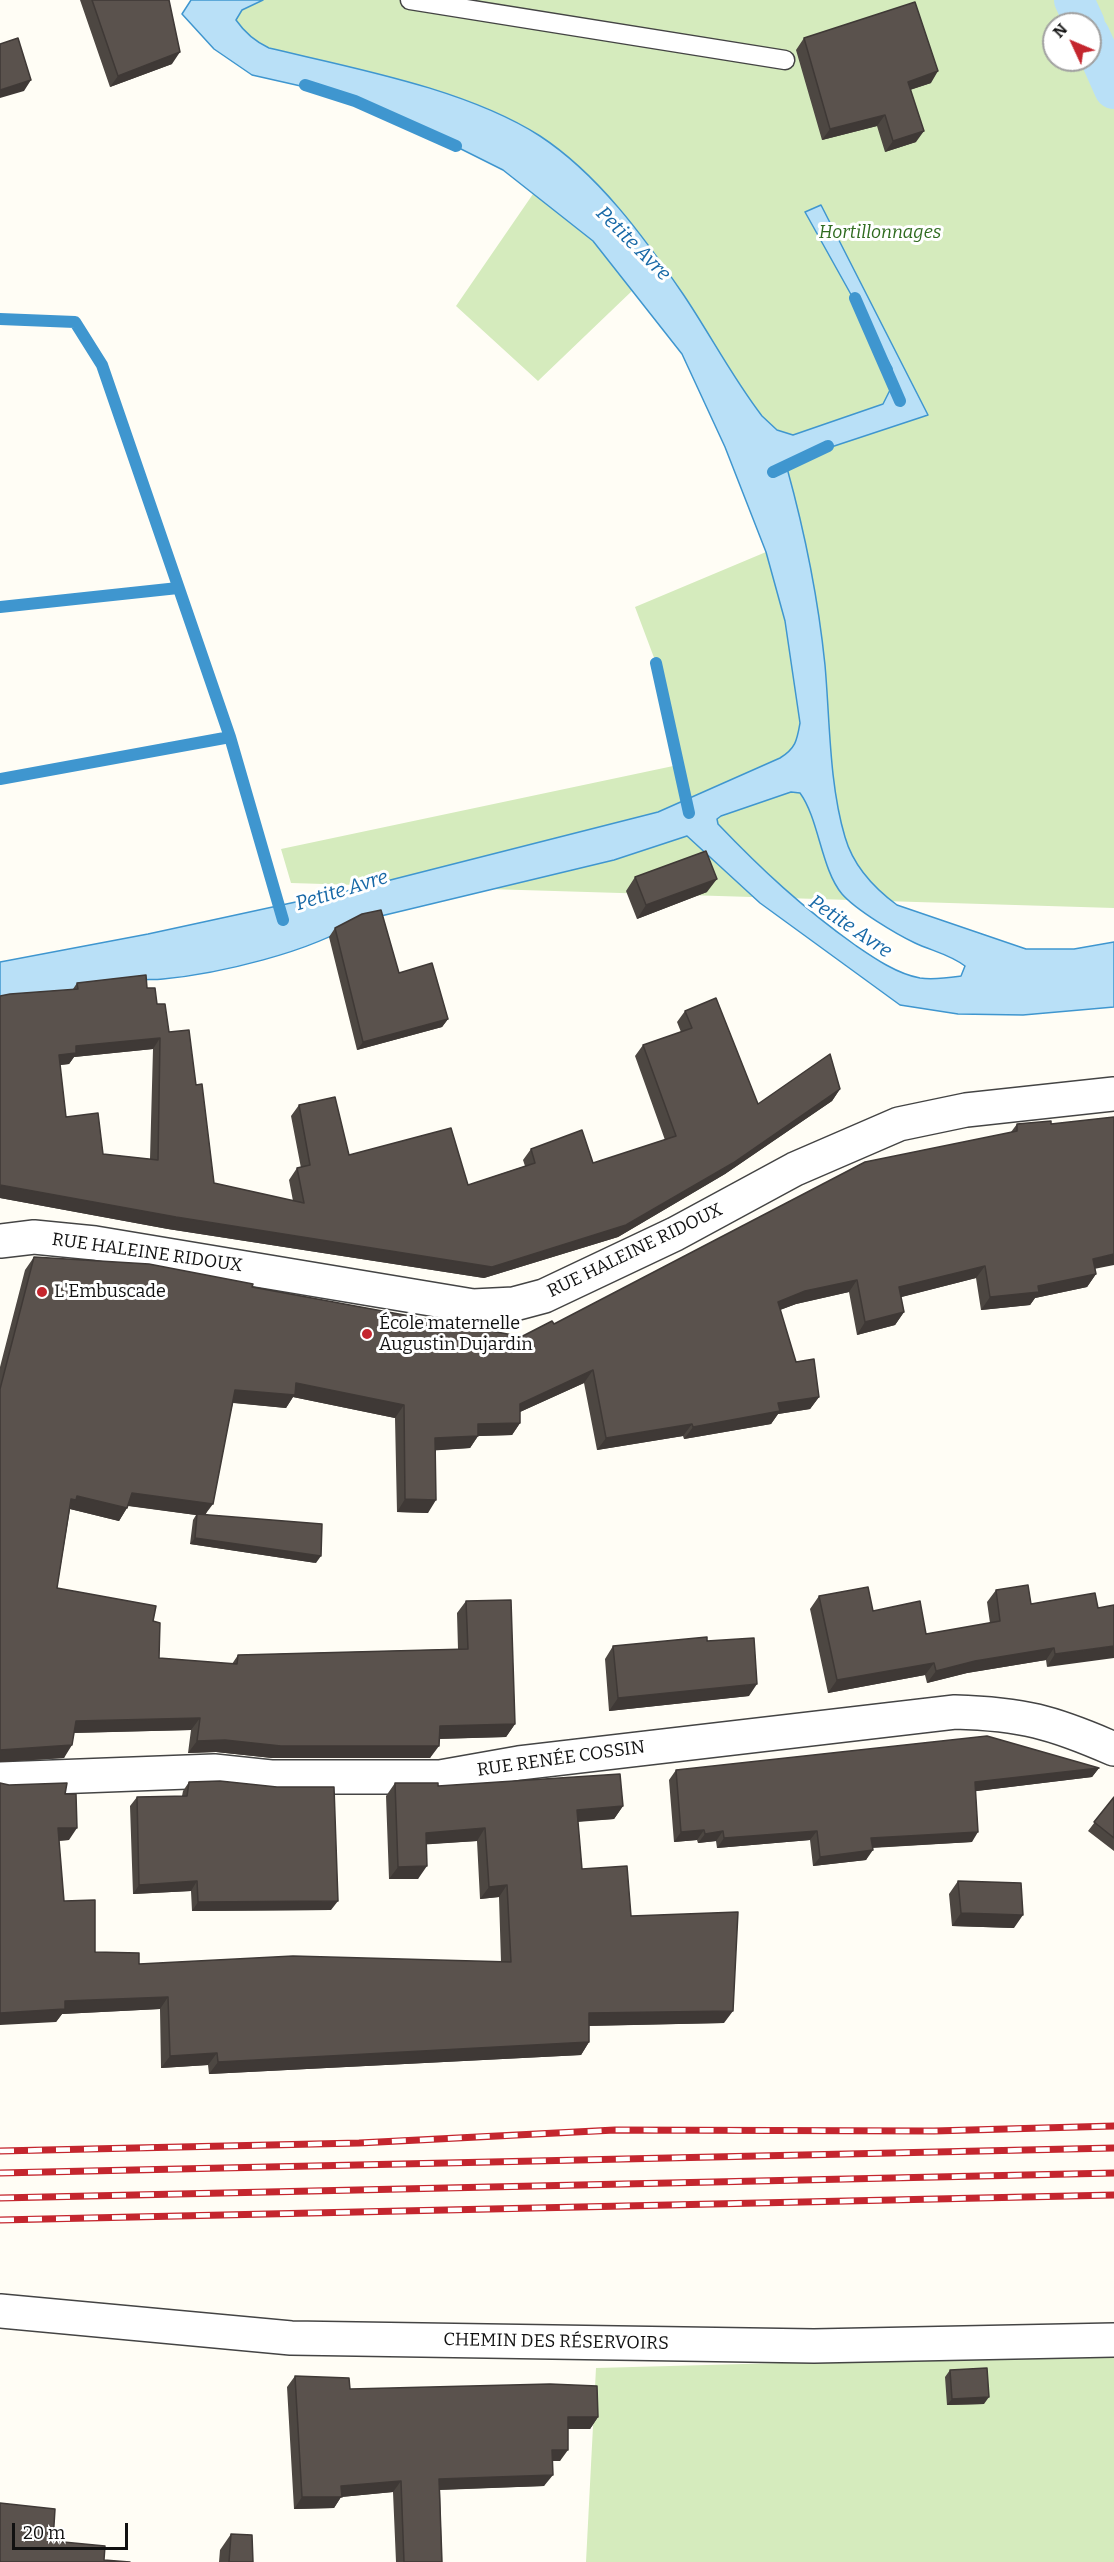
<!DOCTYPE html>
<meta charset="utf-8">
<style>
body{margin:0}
#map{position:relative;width:1114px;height:2562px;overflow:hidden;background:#fffdf5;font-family:Bitter,serif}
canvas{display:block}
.north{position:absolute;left:1042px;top:12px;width:60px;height:60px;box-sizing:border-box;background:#fff;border:2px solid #a0a0a0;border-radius:50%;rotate:314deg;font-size:16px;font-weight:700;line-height:24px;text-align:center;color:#111}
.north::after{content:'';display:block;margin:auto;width:21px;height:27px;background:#c4262e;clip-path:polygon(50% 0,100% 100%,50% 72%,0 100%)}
.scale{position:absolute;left:12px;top:2523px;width:116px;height:27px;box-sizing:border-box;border:3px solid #111;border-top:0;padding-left:8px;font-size:18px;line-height:21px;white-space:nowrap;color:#111;-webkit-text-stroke:4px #fff;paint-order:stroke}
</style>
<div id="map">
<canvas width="1114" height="2562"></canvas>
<div class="north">N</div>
<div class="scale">20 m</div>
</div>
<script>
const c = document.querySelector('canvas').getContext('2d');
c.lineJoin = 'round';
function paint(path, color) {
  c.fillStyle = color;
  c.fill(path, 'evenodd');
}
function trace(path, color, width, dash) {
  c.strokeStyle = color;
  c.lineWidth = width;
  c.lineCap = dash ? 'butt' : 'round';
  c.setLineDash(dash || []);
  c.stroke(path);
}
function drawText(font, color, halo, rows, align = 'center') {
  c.font = font + ' Bitter,serif';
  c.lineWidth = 6;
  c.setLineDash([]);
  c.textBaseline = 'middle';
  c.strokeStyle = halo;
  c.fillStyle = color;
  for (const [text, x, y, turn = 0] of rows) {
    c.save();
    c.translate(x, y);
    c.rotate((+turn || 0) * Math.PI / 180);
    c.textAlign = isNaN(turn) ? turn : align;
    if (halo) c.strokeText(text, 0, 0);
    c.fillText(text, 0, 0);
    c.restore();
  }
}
paint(new Path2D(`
 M191,0H1114V908L291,883L281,849L678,765L656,663L635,607L766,552L725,447L682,354L634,289L538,381L456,306L533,194L503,170L383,110L336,94L252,75L214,49L182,14ZM1054,24H1090V60H1054Z
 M1114,2354V2562H586L596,2368Z`), '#d5ebbd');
const water = new Path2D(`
 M191,0H263L242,10L236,20C245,33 254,41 269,48C353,68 467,89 540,136C598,174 644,237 683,294C710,334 732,377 762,416L777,430L793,435L883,404L893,384L892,368L805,212L821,205L928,415L795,459L787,468C805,533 818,597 825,665C830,721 829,783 845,837C853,865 874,888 897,905L1026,949H1074L1114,942V1007L1023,1015L958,1014L900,1005L760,903L687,836L614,860L356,922C312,952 217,974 163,979C154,980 145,979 136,980C90,986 45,997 0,1005V962L148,934L351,890L658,812L780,758C796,748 797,740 800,723L785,621L766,552L725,447L682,354L593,241L503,170L383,110L336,94L252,75L214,49L182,14ZM791,792L800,793C819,819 821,869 842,894C856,910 896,934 915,943C932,951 949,954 965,966L961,976C947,978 934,980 920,978C897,974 874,958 855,945C803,908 762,870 718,824L717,819L721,816Z`);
paint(water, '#b9e0f7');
trace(water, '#3f96cf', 1.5);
trace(new Path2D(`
 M305,85L355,101L456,146
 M855,298L900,401
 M0,319L75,322L102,365L230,737L283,920
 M773,472L828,446
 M0,607L178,588
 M656,663L689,813
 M0,779L230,737`), '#3f96cf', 12);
trace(new Path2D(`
 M1074,0L1085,24
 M1090,35L1114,89`), '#b9e0f7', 40);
const service = new Path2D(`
 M410,0L785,60`);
const minor = new Path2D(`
 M0,1241L34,1237L95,1243L473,1306L514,1304L544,1296L675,1234L795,1169L899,1124L966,1110L1114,1094
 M0,1779L214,1771L271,1777H440L519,1763L955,1712C1023,1714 1052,1722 1114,1749
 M0,2311L291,2338L814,2346L1114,2340`);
trace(service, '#444', 21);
trace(minor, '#444', 36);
trace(service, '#fff', 18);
trace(minor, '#fff', 33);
const rail = new Path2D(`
 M0,2151L359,2143L615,2130L934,2131L1114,2126
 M0,2173L1114,2148
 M0,2198L1114,2173
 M0,2220L1114,2195`);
trace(rail, '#c4262e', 7);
trace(rail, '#fff', 4.5, [14]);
paint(new Path2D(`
 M80,0H169L172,64L110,87Z
 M804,38L931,83L910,90L916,142L885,152L877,126L822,140L796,50Z
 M635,877L707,892L637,919L626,891Z
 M335,928L448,1019L442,1027L357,1050L329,937Z
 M77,983L147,988L157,1004L169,1032L196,1085L214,1183L293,1201L289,1180L297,1168H301L291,1116L299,1105L349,1155L468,1185L525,1166L523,1160L531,1149L593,1163L665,1140L635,1056L643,1045L681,1032L677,1022L685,1011L758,1104L840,1089L832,1101L725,1174L618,1237L484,1278L168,1229L0,1198L73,989ZM153,1049L150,1159L103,1154L66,1117L60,1065L69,1064L74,1057Z
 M1017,1124H1051L1095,1269L1096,1274L1087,1287L1035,1298L1030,1305L981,1310L976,1278L901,1297L904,1312L895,1325L857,1335L849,1292L796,1304L780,1310L796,1362L819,1397L810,1409L778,1414L771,1424L684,1439L683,1436L597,1450L584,1383L520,1412V1423L512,1435L478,1436L470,1448L436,1450L428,1513L397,1512L395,1418L293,1397L286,1408L233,1403L206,1514L316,1563L190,1544L193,1520L196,1515L128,1506L119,1521L70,1509L57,1588L153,1621L159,1658L232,1664L238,1655L458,1649L457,1613L466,1601L515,1724L506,1737L439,1739L430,1758H272L216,1752L188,1753L191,1730L74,1733L64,1758L0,1762V1367L25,1270L34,1257L252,1287L515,1340L1011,1132Z
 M996,1590L1031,1604L1098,1608L1047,1667L1046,1660L967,1673L927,1683L925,1675L828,1693L810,1609L819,1596L873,1611L926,1634L990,1623L987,1602Z
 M707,1641L749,1696L609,1711L605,1659L613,1646Z
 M1099,1768L1092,1777L976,1791L972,1842L872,1848L866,1860L813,1866L810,1840L717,1848L716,1841L698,1843L697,1840L674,1842L669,1780L676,1770Z
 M189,1782L331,1910L192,1911L191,1891L133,1894L130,1806L137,1797L182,1796L183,1791Z
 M395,1783L438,1786L623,1806L614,1819L578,1822L582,1869L631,1916L724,2023L589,2026V2042L581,2055L209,2074L208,2065L161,2068L160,2009L62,2014L56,2022L9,1785L65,1794L69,1840L59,1841L64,1901L95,1952L139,1964L501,1962L499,1897L480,1899L477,1841L427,1844L418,1879H389L386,1796Z
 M1114,1797V1851L1088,1831Z
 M958,1881L1014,1928L952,1926L949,1894Z
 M950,2370L984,2404L947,2405L945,2377Z
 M295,2376L350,2389L598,2417L590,2429H568L560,2461H552L544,2486L440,2490L442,2562H396L393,2492L341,2497L334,2508L294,2509L287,2387Z
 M231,2534L253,2562H219L220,2550Z`), '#4d4742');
paint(new Path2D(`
 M180,52L172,64L110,87L118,76Z
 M938,71L931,83L900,93L908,82Z
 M31,80L24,91L0,98V90Z
 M885,115L877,126L822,140L830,129Z
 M924,131L916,142L885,152L893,141Z
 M717,879L707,892L637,919L646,905Z
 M448,1019L442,1027L357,1050L363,1042Z
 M160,1038L153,1049L74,1057L69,1064L51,1066L59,1055L76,1046Z
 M840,1089L832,1101L725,1174L618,1237L484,1278L168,1229L0,1198V1185L492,1267Z
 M1114,1254V1265L1084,1271L1093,1259Z
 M985,1266L976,1278L890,1300L899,1287Z
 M1096,1274L1087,1287L1035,1298L1030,1305L981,1310L990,1297Z
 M857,1280L849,1292L796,1304L769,1314L778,1302L805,1291Z
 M904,1312L895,1325L857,1335L865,1322Z
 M593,1370L584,1383L511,1416L520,1404Z
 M296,1383L404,1405L395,1418L293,1397L286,1408L226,1402L235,1390Z
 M819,1397L810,1409L778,1414L771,1424L684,1439L693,1427L778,1403Z
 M520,1423L512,1435L478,1436L470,1448L427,1451L435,1438L478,1424Z
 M692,1424L683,1436L597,1450L606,1438Z
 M132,1493L213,1504L204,1516L197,1514L196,1515L123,1505Z
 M77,1496L127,1508L119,1521L70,1509L71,1499Z
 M405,1499L436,1500L428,1513L397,1512Z
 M195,1538L321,1556L316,1563L190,1544Z
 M1114,1646V1658L1047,1667L1055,1654Z
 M1054,1648L1046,1660L967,1673L927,1683L936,1671L975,1661Z
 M934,1663L925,1675L828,1693L837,1680Z
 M757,1684L749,1696L609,1711L618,1698Z
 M200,1718L191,1730L67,1733L76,1721Z
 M515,1724L506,1737L431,1739L440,1726Z
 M225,1740L439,1746L430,1758H272L216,1752L188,1753L197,1741Z
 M72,1745L64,1758L0,1762V1750Z
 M1099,1768L1092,1777L969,1792L975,1782Z
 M623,1806L614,1819L568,1822L577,1810Z
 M58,1828H77L69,1840L49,1841Z
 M485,1828L477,1841L418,1845L426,1833Z
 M704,1830L697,1840L674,1842L681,1832Z
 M723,1831L716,1841L698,1843L705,1834Z
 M817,1831L810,1840L717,1848L724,1838Z
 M978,1832L972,1842L864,1848L871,1838Z
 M873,1850L866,1860L813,1866L820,1857Z
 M427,1866L418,1879H389L398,1867Z
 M197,1881L191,1891L133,1894L139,1885Z
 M507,1885L499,1897L480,1899L489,1887Z
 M338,1901L331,1910L192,1911L198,1902Z
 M961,1913L1023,1915L1014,1928L952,1926Z
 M168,1997L160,2009L62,2014L56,2022L0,2025V2013L65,2001Z
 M733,2011L724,2023L580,2026L589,2013Z
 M589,2042L581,2055L209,2074L218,2062Z
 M217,2053L208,2065L161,2068L170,2056Z
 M989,2397L984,2404L947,2405L952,2399Z
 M568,2417H598L590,2429H560Z
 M552,2450H568L560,2461H544Z
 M553,2475L544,2486L431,2490L439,2479Z
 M401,2481L393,2492L341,2497L334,2508L294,2509L302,2497L341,2486Z`), '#3f3936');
const building = new Path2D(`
 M92,0H169L180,52L118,76Z
 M915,2L938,71L908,82L924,131L893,141L885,115L830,129L804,38Z
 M18,38L31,80L0,90V44Z
 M706,851L717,879L646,905L635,877Z
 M381,910L399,973L432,963L448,1019L363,1042L335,928L362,914Z
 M146,975L147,988H155L157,1004H165L169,1032L189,1030L196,1085L202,1084L214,1183L304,1203L297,1168L310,1165L299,1105L335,1097L349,1155L451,1128L468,1185L535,1163L531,1149L582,1130L593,1163L676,1136L643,1045L692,1028L685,1011L716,998L758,1104L830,1054L840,1089L733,1163L626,1225L492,1267L176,1217L0,1185V996L10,994L78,989L77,983ZM160,1038L158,1160L103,1154L98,1113L66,1117L59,1055L76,1053V1046Z
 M1114,1117V1254L1093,1259L1096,1274L1038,1286L1039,1292L990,1297L985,1266L899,1287L904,1312L865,1322L857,1280L805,1291L778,1302L796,1362L814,1359L819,1397L778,1403L780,1411L693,1427L692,1424L606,1438L593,1370L520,1404V1423L478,1424V1436L435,1438L436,1500L405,1499L404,1405L296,1383L295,1395L235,1390L213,1504L132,1493L127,1508L77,1496L76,1500L71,1499L57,1588L156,1606L153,1621L160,1623L159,1658L237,1664L238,1655L468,1649L466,1601L511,1600L515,1724L440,1726L439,1746H281L225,1740L197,1741L200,1718L76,1721L72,1745L0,1750V1389L34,1257L149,1264L253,1284L252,1287L513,1335L515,1340L552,1321L554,1324L865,1162L1017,1131V1124L1051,1121V1124Z
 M197,1514L322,1524L321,1556L195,1538Z
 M1028,1585L1031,1604L1095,1593L1098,1608L1114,1605V1646L1055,1654L1054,1648L975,1661L936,1671L934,1663L837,1680L819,1596L868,1587L873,1611L920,1601L926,1634L1000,1621L996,1590Z
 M707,1637V1641L754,1638L757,1684L618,1698L613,1646Z
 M987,1736L1099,1768L975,1782L978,1832L871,1838L873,1850L820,1857L817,1831L724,1838L723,1831L705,1834L704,1830L681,1832L676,1770Z
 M620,1774L623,1806L577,1810L582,1869L627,1866L631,1916L738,1912L733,2011L589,2013V2042L218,2062L217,2053L170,2056L168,1997L65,2001V2009L0,2013V1783L9,1785L67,1783L65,1794H76L77,1828H58L64,1901L95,1900V1952L139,1953V1964L293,1956L511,1962L507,1885L489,1887L485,1828L426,1833L427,1866L398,1867L395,1783H438V1786Z
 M220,1781L277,1787H334L338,1901L198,1902L197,1881L139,1885L137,1797L187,1796L189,1782Z
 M1114,1797V1838L1094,1822Z
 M958,1881L1021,1883L1023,1915L961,1913Z
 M987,2368L989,2397L952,2399L950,2370Z
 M295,2376L349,2378L350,2389L550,2384L597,2386L598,2417H568V2450H552L553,2475L439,2479L442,2562H404L401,2481L341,2486L342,2497H302Z
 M0,2503L55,2509L53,2541L105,2546L104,2560L130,2562H0Z
 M231,2534L252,2535L253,2562H229Z`);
paint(building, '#5a524d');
trace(building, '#3f3936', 1.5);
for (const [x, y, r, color] of [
 [42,1292,6,"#c4262e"],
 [367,1334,6,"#c4262e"]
]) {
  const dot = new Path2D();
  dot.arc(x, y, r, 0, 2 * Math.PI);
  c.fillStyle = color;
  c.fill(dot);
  trace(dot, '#fff', 2);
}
drawText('italic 18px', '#2f6b1f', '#fff', [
 ["Hortillonnages",880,233]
]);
drawText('18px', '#111', '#fff', [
 ["RUE HALEINE RIDOUX",635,1251,-26],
 ["RUE HALEINE RIDOUX",147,1253,8],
 ["RUE RENÉE COSSIN",561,1759,-8],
 ["CHEMIN DES RÉSERVOIRS",556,2342,1]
]);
drawText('18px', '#111', '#fff', [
 ["L'Embuscade",54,1292],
 ["École maternelle",379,1324],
 ["Augustin Dujardin",379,1345]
], 'left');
drawText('italic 20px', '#1768a6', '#fff', [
 ["Petite Avre",633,244,45],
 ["Petite Avre",342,891,-17],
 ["Petite Avre",850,927,34]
]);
</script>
